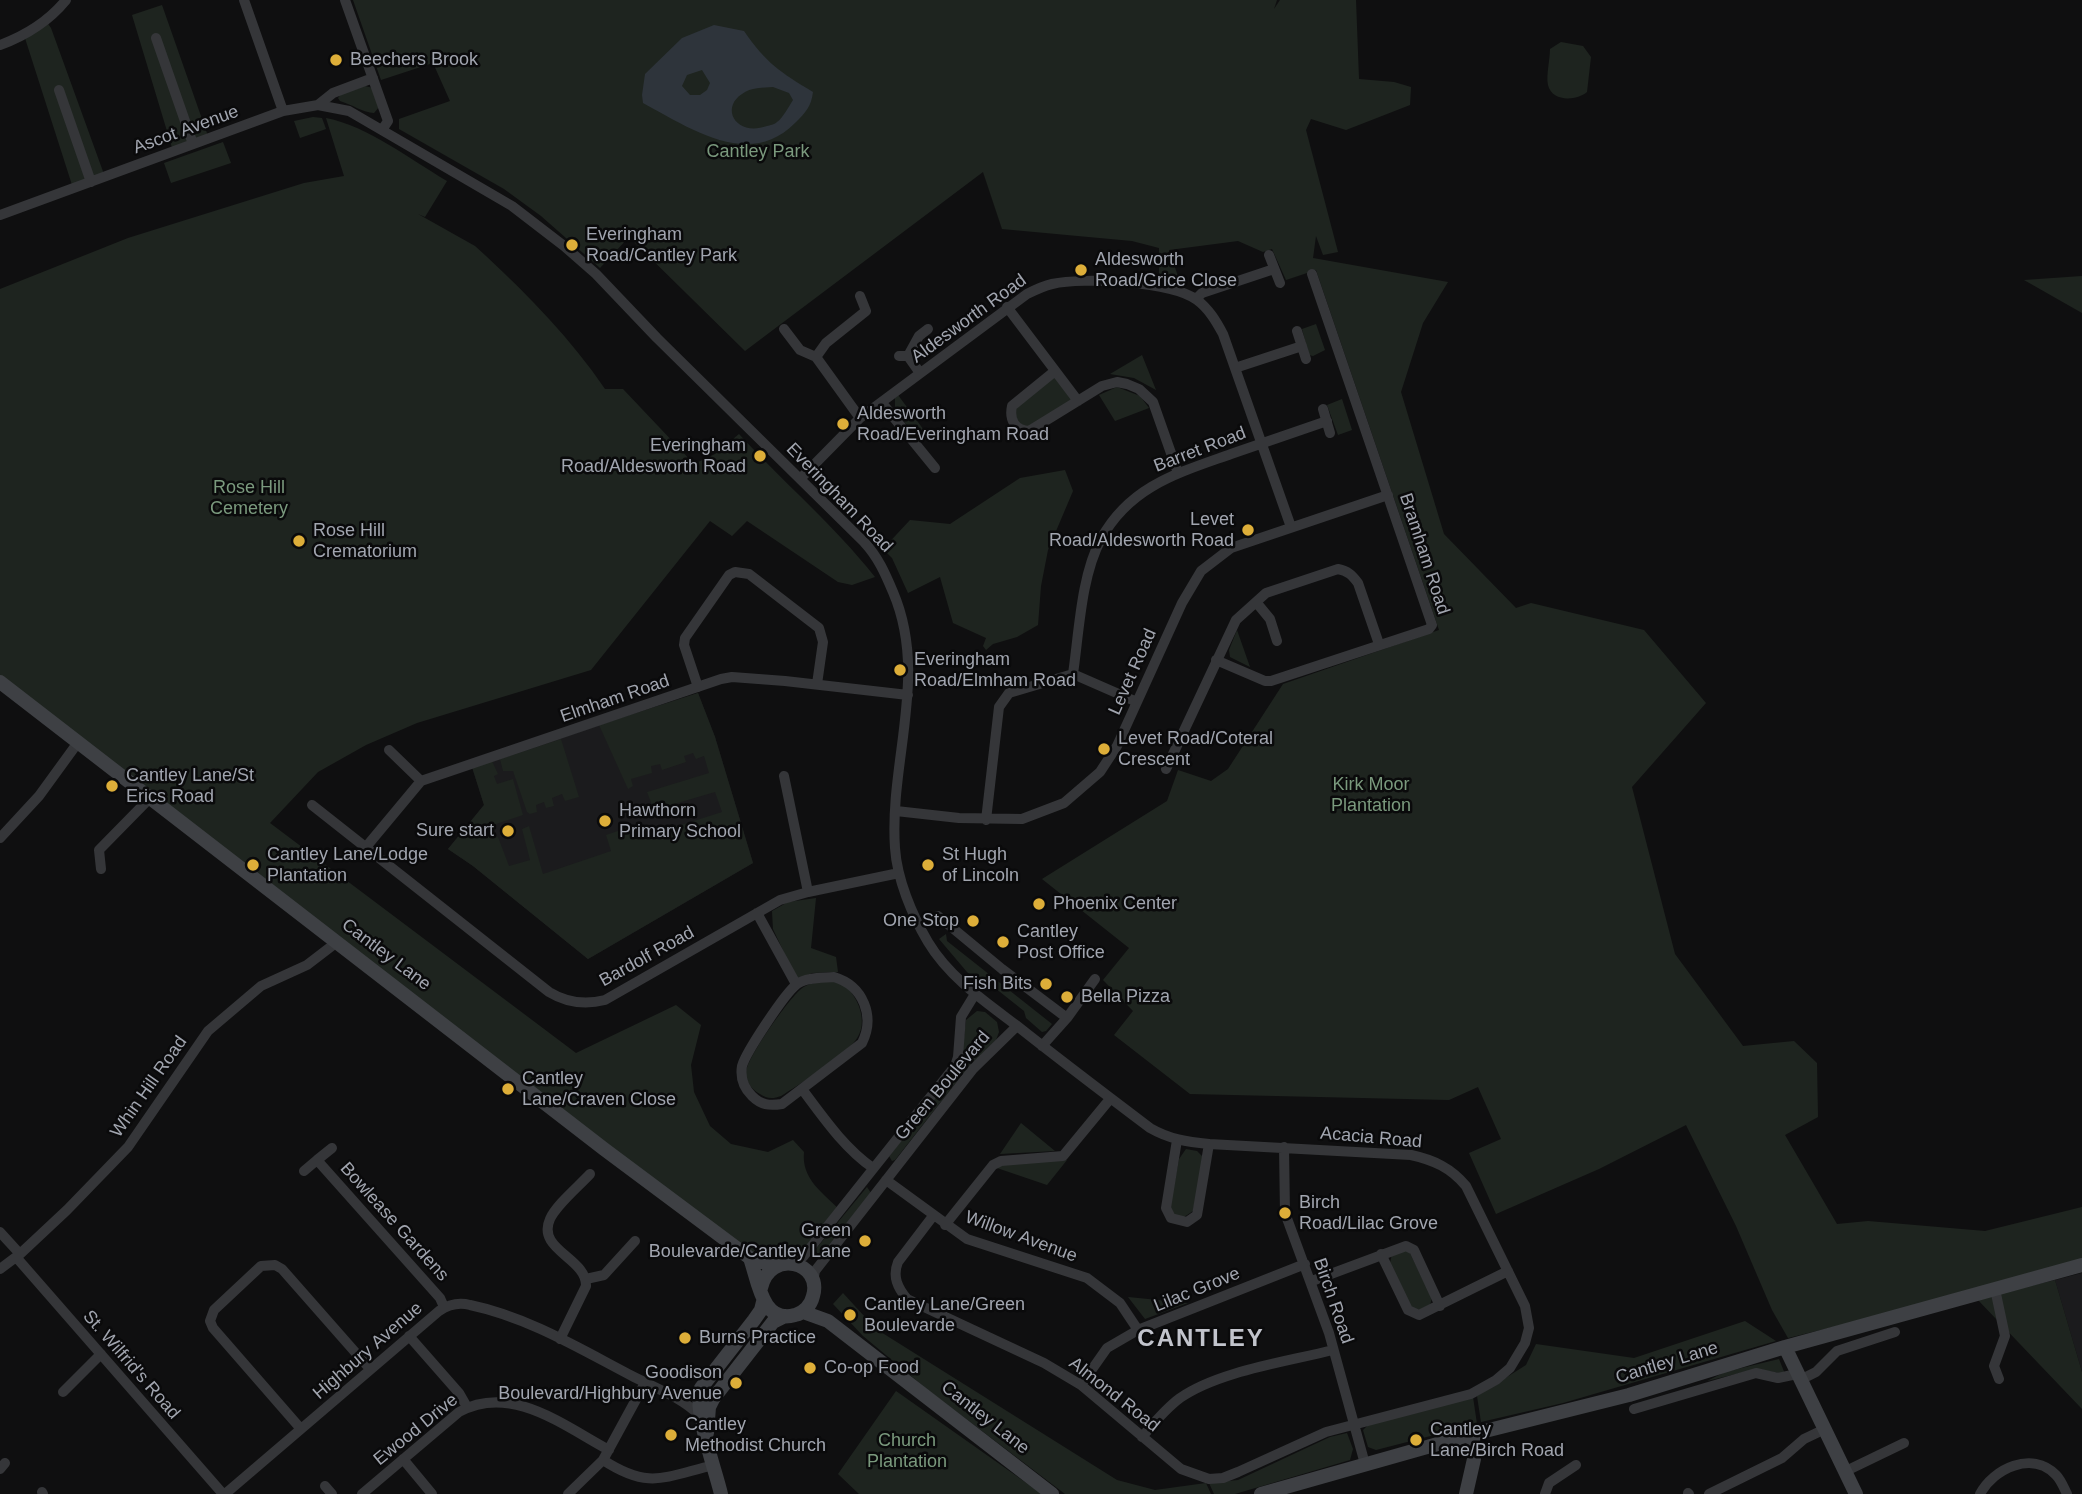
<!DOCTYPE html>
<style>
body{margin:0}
canvas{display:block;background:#0f0f10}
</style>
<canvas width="2082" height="1494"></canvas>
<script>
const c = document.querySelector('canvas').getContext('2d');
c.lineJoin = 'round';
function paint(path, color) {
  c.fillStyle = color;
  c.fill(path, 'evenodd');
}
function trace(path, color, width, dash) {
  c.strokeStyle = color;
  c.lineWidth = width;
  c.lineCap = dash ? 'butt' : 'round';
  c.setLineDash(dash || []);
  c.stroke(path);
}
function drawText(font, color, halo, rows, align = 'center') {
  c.font = font + ' Arial,sans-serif';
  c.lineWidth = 5;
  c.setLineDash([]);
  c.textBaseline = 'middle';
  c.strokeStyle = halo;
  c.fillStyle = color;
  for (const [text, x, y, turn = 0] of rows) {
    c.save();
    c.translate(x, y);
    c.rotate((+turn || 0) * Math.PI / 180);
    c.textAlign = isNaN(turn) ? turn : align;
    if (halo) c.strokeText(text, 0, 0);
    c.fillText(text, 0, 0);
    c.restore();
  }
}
paint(new Path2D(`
 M698,693L715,737L753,863L588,959L473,866L448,849L484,805L472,767Z
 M2082,1273V1372L2055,1280Z`), '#1b1b1d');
paint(new Path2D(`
 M353,0H1277L1274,9L1280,0H1356L1359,79L1394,82L1411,87L1410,105L1346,130L1311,119L1306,130L1338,252L1323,255L1316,236L1313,258L1448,282L1423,323L1401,392L1444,534L1516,608L1531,603L1644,630L1706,703L1632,787L1675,954L1743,1046L1794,1041L1817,1063L1818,1117L1785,1135L1837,1224L1868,1221L1985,1231L2082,1207V1266L1788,1338L1772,1310L1736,1226L1686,1125L1599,1169L1496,1214L1469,1153L1501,1139L1478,1087L1449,1100L1190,1094L1114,1035L1133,1011L1103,980L1129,948L1042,879L1167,801L1178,770L1211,781L1228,769L1283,684L1439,630L1316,270L1286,280L1272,249L1263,252L1238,241L1169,250L1180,282L1159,278V248L1132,241L1002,229L983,172L745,351L629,237L600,268L541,216L504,189L399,129V119L450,101L433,63L381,80Z
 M162,5L209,139L173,151L132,15Z
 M46,21L51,28L105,177L73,188L24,35Z
 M1561,42L1583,46L1591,57L1587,92C1576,101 1552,102 1548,85C1546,75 1550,60 1550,49Z
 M365,86L373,88L379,107L374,113C364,113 351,104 340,101L338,98L341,94Z
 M313,117L322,118L326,129L300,138L294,121Z
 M326,118C368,126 411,160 447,181L425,217L418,214L475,246L486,256C530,297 571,339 605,389H623L694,464L715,454L739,434C783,482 834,525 875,577L852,585L838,582L747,521L732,536L710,521L591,670L417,723L366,745L318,772L270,823L576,1053L676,1005L701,1025L691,1065L694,1092L710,1126L731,1144L768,1152L793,1140L804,1152C801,1179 823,1193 841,1211L803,1257L750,1258L0,682V289L128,238L304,183L344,176Z
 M223,142L231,163L171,183L164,163Z
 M2082,276V313L2024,280Z
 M1316,324L1325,350L1313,356L1309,355L1302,329Z
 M1142,355L1156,390L1134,378L1110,374Z
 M1055,371L1078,401L1021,430L1012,406Z
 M1117,387L1140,396L1149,408L1115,421L1099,395Z
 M898,395L929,437L920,443L895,409V398Z
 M1342,399L1352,430L1338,435L1327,405Z
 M1065,470L1073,491L1048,550L1041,586L1038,625L1017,637L993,644L986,650L983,646L986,638L953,623L940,577L908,593L892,558L883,549L910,520L950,524L1020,478Z
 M1237,630L1250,667L1230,657L1229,650Z
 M698,693L715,737L753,863L588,959L473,866L448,849L484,805L472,767L492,761L498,774L494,776L497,784L513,779L523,815L490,826L494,838L498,837L509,866L530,860L522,829L529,826L543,874L611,851L606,835L641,823L648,829L662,831L722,812L715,792L654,810L647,792L709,773L704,756L696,759L693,753L684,756L686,762L662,770L660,764L651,766L652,773L631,779L633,786L628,789L599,725Z
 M561,739L579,797L565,801L562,794L552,798L554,806L546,808L544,802L536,805L537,812L530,814L527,812L513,771H503L500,759Z
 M816,898L811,948L836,957L838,972L812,973L797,980L773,929L772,911L788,902Z
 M946,934L947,941L1052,1024L1046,1031L1042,1032L1026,1018L1024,1011L990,984L979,983L967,972L939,939Z
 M827,981C842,981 849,987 856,1000C863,1013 865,1029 855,1041C845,1055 797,1086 781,1096C773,1099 767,1099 760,1094C752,1090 746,1082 746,1072C748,1056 788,1000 801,989C808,983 817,983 827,981Z
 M977,1011L985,1012L997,1022L999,1032L996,1040L962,1075L895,1160L892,1161L889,1156L961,1063L966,1020Z
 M1021,1123L1055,1151L1000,1154Z
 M1186,1149L1197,1151L1203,1157L1193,1211L1184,1217L1175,1216L1170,1207L1179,1159Z
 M1067,1160L1047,1185L997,1168L1002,1164Z
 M867,1187L871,1193L820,1257L815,1250Z
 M1403,1250L1409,1251L1432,1298L1430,1305L1419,1310L1411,1307L1390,1263L1392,1254Z
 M2055,1280L2082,1372V1409L1977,1299Z
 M843,1293L876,1329L1117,1480L1155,1490L1206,1483L1211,1494H1065L928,1390L863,1336L833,1304Z
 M1128,1297L1188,1303L1145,1319Z
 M1745,1321L1776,1341L1563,1403L1481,1422L1477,1396L1526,1365L1536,1344L1634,1358Z
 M1779,1359L1785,1374L1757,1369L1707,1381L1725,1372Z
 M896,1391L1042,1494H859L838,1474Z
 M1473,1397L1477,1424L1376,1450L1368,1447L1363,1430L1368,1425Z
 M1347,1433L1353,1449L1350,1460L1235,1494H1214L1209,1483L1238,1480L1330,1437Z`), '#1e241f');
paint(new Path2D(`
 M714,25L744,31C766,63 780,72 813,92C811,107 806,112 795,123C749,170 688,127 643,103L642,95L645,74L682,38ZM702,70L710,83L707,90L700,95H690L682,86L687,75ZM773,87L789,93L793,100C789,106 783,118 777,122C774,125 770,125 767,126C736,137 720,108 742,94C751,87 763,88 773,87Z`), '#2e343b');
trace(new Path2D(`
 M244,0L283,111
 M345,0L388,121L382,130
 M156,38L193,144
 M0,45C27,35 48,22 66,0
 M59,90L91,182
 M318,105L333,93L373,78
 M0,215L283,111L318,105L349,111L512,206L564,246L596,274L657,338L864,542C878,557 885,573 893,592C929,676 889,761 895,848C897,879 912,915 928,942C949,977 984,1001 1016,1025C1060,1060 1105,1094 1150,1128C1169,1139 1187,1142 1209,1144L1411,1155C1434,1160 1451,1168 1466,1186L1525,1306L1529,1328L1525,1343L1510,1368L1496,1380L1471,1394L1326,1432L1238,1472L1223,1478L1209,1479L1181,1469L1081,1385L1044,1363L907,1299C898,1288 892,1277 898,1262L933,1216
 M1269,255L1280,283
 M860,296L866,311L826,343L816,357L860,418
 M1196,299L1202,293L1274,269
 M1007,307L1078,401
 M784,329L800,350L816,357
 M1297,331L1306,359
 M899,356H908L919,336L928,329
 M908,356L920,373
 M1235,368L1302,346
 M1055,371L1012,406C1009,420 1015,430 1029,431L1102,386L1117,382L1127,384L1139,389L1153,402L1178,473
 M882,403L935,468
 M1323,409L1330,433
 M800,479L860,418L1027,294C1035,290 1043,286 1052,284C1084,277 1171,281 1197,300C1209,309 1216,321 1223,334L1291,527
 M1256,602L1270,619L1277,641
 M1216,660L1265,681H1271L1429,629L1432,625L1312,274
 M1073,674C1079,633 1081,576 1101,539C1130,486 1178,473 1231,454C1263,443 1295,432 1327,421
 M698,687L684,645L685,638L729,575L735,572L749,574L819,628L823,642L817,684
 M389,750L421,781
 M1166,769L1236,620L1266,593L1338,569C1348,571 1352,575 1358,583L1379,644
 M784,776L808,892
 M312,805L549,992C567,1003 585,1005 605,1000L780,900L808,892L899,873
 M896,811L959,818L1022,819L1064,803L1100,772L1117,746L1182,603L1201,571L1231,548L1388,495
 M986,820L999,707L1009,693L1073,674L1137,702
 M0,838L39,796L79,741
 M366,847L421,781L721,679L732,677L785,681L908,695
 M101,869L99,850L151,797
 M757,913L796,984
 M938,916L1002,969L1067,1018
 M834,977C864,986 875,1017 862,1043L782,1104C769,1106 761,1105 752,1096C743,1087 740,1078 742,1066C746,1052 785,993 797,984C806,977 823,978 834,977Z
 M1042,1046L1067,1018L1095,979
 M802,1089C823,1117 844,1148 873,1168
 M1177,1140L1166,1208L1171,1218L1187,1222L1197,1215L1209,1144
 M1284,1147L1285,1213L1329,1333L1365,1464
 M332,1148L317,1160L440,1298L444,1307
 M304,1171L317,1160
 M886,1180L967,1239L1087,1278L1120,1303L1138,1330
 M945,1225L993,1165L1001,1161L1063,1156L1110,1099
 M0,1232L20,1254
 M1381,1254L1408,1310L1419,1315L1508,1271
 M16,1257L223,1494
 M789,1263L803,1257L955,1066L958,1057L961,1017L975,994
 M0,1269L20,1254L67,1210L128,1147L208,1031L261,986L307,965L337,942
 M586,1279L604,1275L635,1241
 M813,1281L815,1271L973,1069L1017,1026
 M1312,1281L1406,1246L1414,1250L1440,1306
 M1995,1289L2005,1336L1994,1366L1999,1379
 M409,1336L459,1393L467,1407
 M560,1339L586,1286C587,1258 536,1250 550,1219C556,1205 579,1186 590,1174
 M1800,1380L1816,1372L1837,1351L1895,1332
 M1081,1385L1107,1348L1138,1330L1305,1264
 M63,1392L101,1354
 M1634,1409L1756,1373L1778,1378L1797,1374
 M301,1429L213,1328L210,1321L214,1310L261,1266L275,1265L282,1269L370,1369
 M1142,1437C1154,1423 1165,1409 1180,1398C1219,1371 1286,1362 1333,1350
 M403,1459L432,1494
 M603,1460C649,1490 664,1477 714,1465
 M0,1469L5,1463
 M1846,1471L1904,1443
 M325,1486L332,1494
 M42,1492L43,1494
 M1688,1493L1689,1494
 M225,1494L439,1311C448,1305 459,1302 470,1305C528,1317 582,1350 634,1377C656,1388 682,1398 699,1415
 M362,1494L459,1412C511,1383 564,1426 609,1450
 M568,1494L603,1460L645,1383
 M1545,1494L1549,1483L1576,1465
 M1709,1494L1782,1458L1804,1439L1825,1429
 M1980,1494C1993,1469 2032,1450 2056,1475C2061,1480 2064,1488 2067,1494`), '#353639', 10);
trace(new Path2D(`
 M0,682L604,1149L750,1258L775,1266
 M750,1258C758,1280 762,1325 795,1315C804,1313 811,1305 813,1296C823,1262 770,1248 761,1288
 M803,1312L828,1321L1052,1494
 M1785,1347L1856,1494
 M707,1433L709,1407L713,1399L773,1322L785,1316
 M721,1494C715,1468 693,1410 701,1388L754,1320L761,1310L763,1302
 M1261,1494L1473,1434L1629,1395L1785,1347L2082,1265
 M1466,1494L1474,1459L1473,1434`), '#3e4044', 14);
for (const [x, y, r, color] of [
 [336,60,7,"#ddae39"],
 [572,245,7,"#ddae39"],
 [1081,270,7,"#ddae39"],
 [843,424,7,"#ddae39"],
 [760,456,7,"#ddae39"],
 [1248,530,7,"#ddae39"],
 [299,541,7,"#ddae39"],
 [900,670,7,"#ddae39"],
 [1104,749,7,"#ddae39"],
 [112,786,7,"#ddae39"],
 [605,821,7,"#ddae39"],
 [508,831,7,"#ddae39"],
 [253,865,7,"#ddae39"],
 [928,865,7,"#ddae39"],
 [1039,904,7,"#ddae39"],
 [973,921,7,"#ddae39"],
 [1003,942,7,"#ddae39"],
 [1046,984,7,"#ddae39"],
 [1067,997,7,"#ddae39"],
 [508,1089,7,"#ddae39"],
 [1285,1213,7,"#ddae39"],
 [865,1241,7,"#ddae39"],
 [850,1315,7,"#ddae39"],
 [685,1338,7,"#ddae39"],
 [810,1368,7,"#ddae39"],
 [736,1383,7,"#ddae39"],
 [671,1435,7,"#ddae39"],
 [1416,1440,7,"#ddae39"]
]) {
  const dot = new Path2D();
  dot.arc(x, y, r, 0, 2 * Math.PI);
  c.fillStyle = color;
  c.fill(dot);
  trace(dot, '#0a0a0b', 2.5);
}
drawText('18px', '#a1a5af', '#0a0a0b', [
 ["Beechers Brook",350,60],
 ["Everingham",586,235],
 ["Road/Cantley Park",586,256],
 ["Aldesworth",1095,260],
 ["Road/Grice Close",1095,281],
 ["Aldesworth",857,414],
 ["Road/Everingham Road",857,435],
 ["Everingham",746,446,"right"],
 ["Road/Aldesworth Road",746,467,"right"],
 ["Levet",1234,520,"right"],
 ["Road/Aldesworth Road",1234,541,"right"],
 ["Rose Hill",313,531],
 ["Crematorium",313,552],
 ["Everingham",914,660],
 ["Road/Elmham Road",914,681],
 ["Levet Road/Coteral",1118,739],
 ["Crescent",1118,760],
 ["Cantley Lane/St",126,776],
 ["Erics Road",126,797],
 ["Hawthorn",619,811],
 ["Primary School",619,832],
 ["Sure start",494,831,"right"],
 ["Cantley Lane/Lodge",267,855],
 ["Plantation",267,876],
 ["St Hugh",942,855],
 ["of Lincoln",942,876],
 ["Phoenix Center",1053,904],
 ["One Stop",959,921,"right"],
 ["Cantley",1017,932],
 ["Post Office",1017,953],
 ["Fish Bits",1032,984,"right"],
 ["Bella Pizza",1081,997],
 ["Cantley",522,1079],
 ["Lane/Craven Close",522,1100],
 ["Birch",1299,1203],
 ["Road/Lilac Grove",1299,1224],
 ["Green",851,1231,"right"],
 ["Boulevarde/Cantley Lane",851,1252,"right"],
 ["Cantley Lane/Green",864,1305],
 ["Boulevarde",864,1326],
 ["Burns Practice",699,1338],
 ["Co-op Food",824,1368],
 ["Goodison",722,1373,"right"],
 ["Boulevard/Highbury Avenue",722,1394,"right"],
 ["Cantley",685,1425],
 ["Methodist Church",685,1446],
 ["Cantley",1430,1430],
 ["Lane/Birch Road",1430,1451]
], 'left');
drawText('18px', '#a1a5af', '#0a0a0b', [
 ["Ascot Avenue",186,130,-20],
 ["Aldesworth Road",969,319,-36],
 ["Barret Road",1200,450,-21],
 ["Everingham Road",839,498,46],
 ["Bramham Road",1424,554,72],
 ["Levet Road",1133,672,-66],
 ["Elmham Road",615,699,-19],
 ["Cantley Lane",386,955,37],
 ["Bardolf Road",647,957,-29],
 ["Green Boulevard",943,1086,-50],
 ["Whin Hill Road",149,1087,-55],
 ["Acacia Road",1371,1138,5],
 ["Bowlease Gardens",394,1222,48],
 ["Willow Avenue",1021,1237,20],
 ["Lilac Grove",1197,1290,-22],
 ["Birch Road",1333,1301,71],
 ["Highbury Avenue",368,1351,-41],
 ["Cantley Lane",1667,1363,-17],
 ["St. Wilfrid's Road",131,1365,49],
 ["Almond Road",1114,1395,38],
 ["Cantley Lane",985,1418,38],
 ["Ewood Drive",416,1430,-39]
]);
drawText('18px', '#7a997d', '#0a0a0b', [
 ["Cantley Park",758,152],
 ["Rose Hill",249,488],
 ["Cemetery",249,509],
 ["Kirk Moor",1371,785],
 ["Plantation",1371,806],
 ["Church",907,1441],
 ["Plantation",907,1462]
]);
c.letterSpacing = '2px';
drawText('bold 24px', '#c2c4cc', '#0a0a0b', [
 ["CANTLEY",1201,1339]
]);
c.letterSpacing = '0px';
</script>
